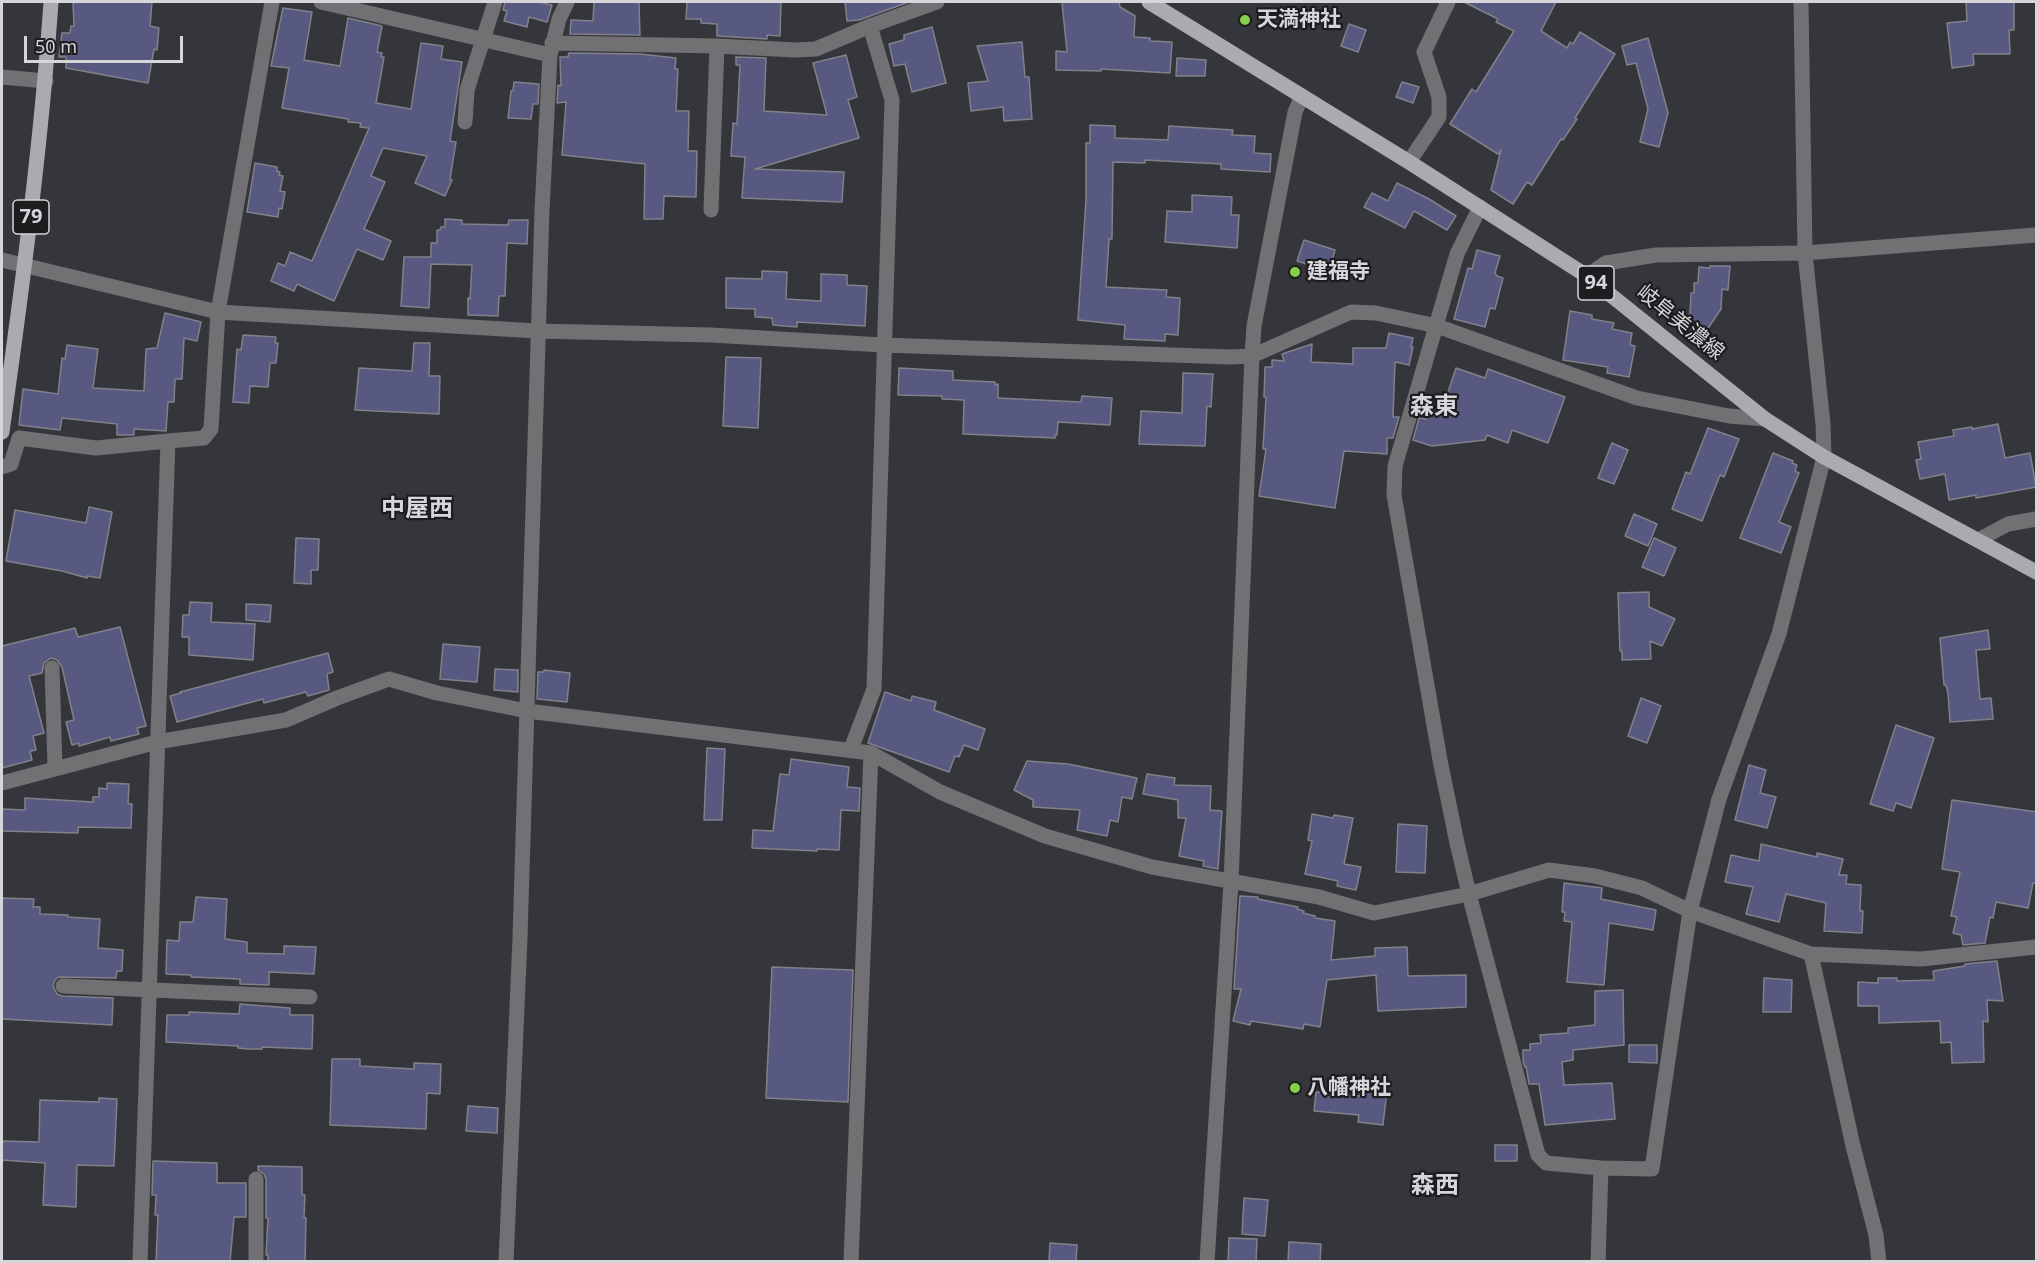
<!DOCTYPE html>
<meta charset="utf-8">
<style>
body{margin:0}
#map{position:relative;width:2038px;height:1263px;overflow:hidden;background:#35353c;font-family:"Noto Sans",sans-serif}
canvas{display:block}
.frame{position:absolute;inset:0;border:3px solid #d5d5da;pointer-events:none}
.scale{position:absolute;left:24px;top:36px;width:159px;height:27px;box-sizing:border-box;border:3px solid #d5d5da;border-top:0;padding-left:8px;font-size:18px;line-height:21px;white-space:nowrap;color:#d5d5da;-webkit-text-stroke:4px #1d1d20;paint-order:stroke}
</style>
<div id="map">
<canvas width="2038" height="1263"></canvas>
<div class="frame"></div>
<div class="scale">50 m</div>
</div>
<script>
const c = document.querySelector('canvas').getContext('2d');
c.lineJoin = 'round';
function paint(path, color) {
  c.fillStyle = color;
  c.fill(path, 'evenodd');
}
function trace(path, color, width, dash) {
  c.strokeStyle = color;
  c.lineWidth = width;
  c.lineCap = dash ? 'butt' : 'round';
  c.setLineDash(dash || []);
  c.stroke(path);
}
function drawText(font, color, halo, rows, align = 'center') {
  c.font = font + ' "Noto Sans","Noto Sans JP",sans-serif';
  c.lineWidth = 4.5;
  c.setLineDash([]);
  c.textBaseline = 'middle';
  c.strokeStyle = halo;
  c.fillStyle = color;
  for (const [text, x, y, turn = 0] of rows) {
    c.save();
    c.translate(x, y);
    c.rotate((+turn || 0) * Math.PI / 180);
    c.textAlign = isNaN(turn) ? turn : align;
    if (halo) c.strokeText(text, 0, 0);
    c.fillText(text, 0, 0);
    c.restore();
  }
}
const building = new Path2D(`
 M73,2H152L150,26L159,28L157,50L154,49L148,83L66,68V57H59L62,33H70L71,26H74Z
 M505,2H538L552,5L547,22L529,17L527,27L504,21L507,11L503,10Z
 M594,2H639L640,35L570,34L571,20L593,21Z
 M687,2H781L780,36L767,35V39L717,36V24L701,23V19H686Z
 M845,2H909L859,20L847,21Z
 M1062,2H1119L1120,7L1135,16L1134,37L1150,38V41L1172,42L1170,73L1101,69V71L1056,70V51L1067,52Z
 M1464,2H1556L1541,31L1567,48L1570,42L1573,44L1580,32L1615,54L1575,118L1577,119L1563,140L1561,139L1532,185L1527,182L1513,204L1491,190L1501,150L1498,154L1450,124L1472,89L1476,92L1514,31L1496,22L1498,19Z
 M1966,2H2014V30H2009L2010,54H1973L1974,65L1952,68L1947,23L1967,21Z
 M283,8L312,12L304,60L340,66L348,18L382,26L377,52L382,53L381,57H384L376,103L411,109L421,43L443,46L441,59L462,62L450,141L456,142L450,179L452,180L445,196L415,183L427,156L383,148L371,176L385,182L364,229L391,241L383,260L357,249L334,301L297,284L294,291L271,281L278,263L285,266L290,252L312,261L369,128L360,127L361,123L348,122V119L282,108L289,68L271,66Z
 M1349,24L1366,30L1358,52L1341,46Z
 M932,27L946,83L912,92L905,64L894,66L889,44L904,40V35Z
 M1648,38L1668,113L1659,147L1640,142L1648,109L1636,63L1627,65L1622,46Z
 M1022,42L1025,77H1029L1032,119L1004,121L1003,107L971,111L968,83L988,81L977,46Z
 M569,53L640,54L676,58L675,69H678L676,111H689L688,151H697L696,197L664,196L663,219H644L645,164L562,155L566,102L557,103L558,85L561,86L560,57H568Z
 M846,55L857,97L848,100L859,138L755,169L844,172L842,202L742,198L745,157L731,156L733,123L737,124L740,65H736V57L766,58L764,111L827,115L813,63Z
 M1177,58L1206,60L1205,76H1176Z
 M514,82L539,84L538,104H533L531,119L508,118L511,91H513Z
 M1402,82L1419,87L1413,103L1396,97Z
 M1090,125L1115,126V138L1168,140L1169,126L1233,130L1232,135L1255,136L1254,153L1271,154L1270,172L1221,169V164L1145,160V163L1113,162L1112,239H1109L1106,287L1167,290L1166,297L1180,298L1178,335L1165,334V341L1124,339L1125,325L1078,320L1086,200V143H1090Z
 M255,163L277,167V171L280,172L279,175L283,176L280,191L285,192L282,209L279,208L278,217L247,212Z
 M1397,183L1429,199L1456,216L1447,230L1414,211L1405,228L1364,207L1372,193L1388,201Z
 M1192,195L1232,197L1231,215H1239L1237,248L1165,242L1167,211L1192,212Z
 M445,219L462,220V224L508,225L509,220H528L527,244L507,243L505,296H499L498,316L468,315V298L470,299L472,265L431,264L429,308L401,306L404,257H431V243H437V230H440L441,227H445Z
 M1304,240L1335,250L1329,271L1297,261Z
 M1477,250L1500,256L1495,273L1497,276L1503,278L1495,309L1490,308L1485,327L1454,319L1468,268L1472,269Z
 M1710,266H1730L1728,290L1722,289L1721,309L1702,337L1683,324L1690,314L1691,293H1694V283H1698L1699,267L1710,268Z
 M762,271L787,272L786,299L821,301V274L847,275V285L867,286L865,326L797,322V327L773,325L772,318L755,317V309L726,308V278L762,279Z
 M1570,311L1592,315V319L1614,323L1612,329L1632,333L1630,345L1635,346L1629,377L1607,373L1608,367L1563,360Z
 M165,313L201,322L197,341L184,338L182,379H175L174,402H168L166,431L134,429V435H117V424L62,418L60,430L19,425L23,389L58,394L62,358L65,359L67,345L98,349L93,388L144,391L146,349L157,348Z
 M1389,333L1413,338L1411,347H1413L1409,365L1395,362L1393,417H1399L1393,438H1387V454L1344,451L1335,508L1259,496L1266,449H1263L1266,397H1264L1265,367H1272V360L1284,361L1282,354L1312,344L1311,362L1353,364V348H1386Z
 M243,335L276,337L275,343H278L276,363H270L268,387L250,386L249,403L233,402L237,349L241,350Z
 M414,343H430L429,376H440L439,414L355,410L359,368L412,371Z
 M726,357L761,358L758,428L723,426Z
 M899,368L953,371V380L995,382V385L998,384V398L1081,402L1082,396L1112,398L1110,425L1058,422L1057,435H1055V438L963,434L964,400L942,399V396L898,395Z
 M1456,368L1485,378L1488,369L1565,397L1548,443L1512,430L1508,443L1487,435L1485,440L1432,446L1413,440L1419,418L1426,419L1430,409L1441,413Z
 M1183,373L1213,374L1211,407L1207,406L1205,446L1139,444L1141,411L1182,413Z
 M1998,424L2005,458L2030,453L2036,487L1976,498V495L1949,500L1945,474L1920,479L1916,460L1921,459L1918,442L1954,436L1953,430L1972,427V429Z
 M1708,428L1739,439L1724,477L1720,475L1702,521L1672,509L1686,472L1690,474Z
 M1612,443L1628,450L1614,484L1598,478Z
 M1773,453L1793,461L1792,463L1797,465L1795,471L1799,473L1779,522L1791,527L1781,553L1740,538Z
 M89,507L112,512L100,578L87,576V578L62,571L6,561L15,510L86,523Z
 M1634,514L1657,524L1648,546L1625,536Z
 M296,538L319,539L318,570H311V584L294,583Z
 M1654,538L1676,548L1664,576L1642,567Z
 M1649,592V607L1675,619L1662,646L1650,641L1651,659L1622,660V651H1620L1618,593Z
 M190,602L212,603L211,622L255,624L253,660L189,655V637H182L183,615H189Z
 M246,604L271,605L270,622L246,620Z
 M120,627L146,726L137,728L139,734L111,741L110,737L79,746V743L72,745L66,722L74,720L62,667L57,660L51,658L44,663L42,673L29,676L44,733L33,736L36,750L30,751L32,760L2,768V646L75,628L78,637Z
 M1988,630L1990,649L1976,650L1980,699L1991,698L1993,719L1950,722L1948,693L1946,685H1944L1940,638Z
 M443,644L480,647L477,682L440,679Z
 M328,653L333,672L327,674L329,690L308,696L306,692L264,703L263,699L177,722L170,696L181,693L180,692Z
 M495,669L518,670V692L494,690Z
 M544,670L570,673L567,702L537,699L538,672H544Z
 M885,692L911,701L912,696L936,702L934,710L985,729L978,750L964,745L959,757L955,756L949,772L868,743Z
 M1641,698L1661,706L1647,743L1628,736Z
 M1896,725L1934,738L1911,808L1896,803L1893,811L1870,804Z
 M707,748L725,749L722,820H704Z
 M791,759L849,767L847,787L860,788L859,811L841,810L839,850L817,849V851L752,848L753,830L773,831L780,774L789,775Z
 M1027,761L1068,764L1137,778L1132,799L1122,797L1118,822L1110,820L1107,836L1077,830L1080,810L1033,807V800L1014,790Z
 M1749,765L1766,770L1760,793L1776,797L1767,828L1735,820Z
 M1147,774L1175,778L1174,785L1211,786L1210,810L1222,811L1218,869L1203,866L1204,861L1179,856L1186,818H1178V800L1143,794Z
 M107,783L129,784L128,804H132L131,828L78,827V833L2,831V809L25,810V798L93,802V797H99V788L107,789Z
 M1952,800L2037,812V883H2033L2028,908L1996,902L1993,918L1990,917L1985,943L1963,945L1961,935L1953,933L1957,917L1951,916L1960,872L1942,869Z
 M1312,814L1333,818L1334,815L1353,818L1344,864L1361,867L1356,890L1337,886L1338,881L1305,874L1312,841L1308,840Z
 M1398,824L1427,826L1425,873L1396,872Z
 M1761,844L1817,857V853L1843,859L1839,875H1847L1846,884L1861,885L1860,911H1863L1862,933L1824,931L1826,903L1786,894L1779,922L1746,914L1753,887L1725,882L1731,855L1759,861Z
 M1564,883L1602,888L1601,899L1656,910L1653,930L1609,923L1604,985L1567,982L1572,922L1564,921L1565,912H1562Z
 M1240,896L1258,897V899L1298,907L1297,909L1304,911L1303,913L1315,916V918L1335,921L1331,960L1375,956V948L1407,947L1408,976L1466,975V1007L1378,1011L1376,975L1327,980L1320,1027L1304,1024L1303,1029L1251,1021L1250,1025L1233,1021L1241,989H1234Z
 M196,897L227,899L225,939L247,942V953L284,954V946L316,947L314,974L269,972V985L240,984V979L191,977V975L166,974L167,940L179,941L180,922H193Z
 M2,898L34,899L33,907H40V914L68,915V917L100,919L98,948L123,950L122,971H117L116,978H114L59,977L55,980L53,986L57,994L62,996L113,998L112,1025L2,1019Z
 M1997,961L2003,1001L1987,1000L1988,1022L1983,1021L1984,1062L1952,1063L1951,1042L1941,1043L1940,1021L1879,1023V1006H1858V982L1878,983V978H1897V981L1934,980L1933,971L1965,966V964Z
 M772,967L853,970L848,1102L766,1098Z
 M1764,978L1792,980L1791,1012H1763Z
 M1623,990L1624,1045L1573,1050V1060L1562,1062L1564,1085L1612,1083L1615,1119L1545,1125L1539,1084H1529L1526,1066L1525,1067L1523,1061V1050H1530V1044L1541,1043L1540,1035L1568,1033V1028L1595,1025V991Z
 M240,1004L290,1008V1015H313L312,1049L262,1047V1049H248L238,1048V1046L166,1042L167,1015H189V1012L239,1014Z
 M1629,1045H1657V1063L1629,1062Z
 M332,1059H360V1066L414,1069V1063L441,1064L440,1094L427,1093L426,1129L330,1125Z
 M1361,1088L1387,1090L1383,1125L1358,1122L1359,1115L1314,1111L1316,1092L1360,1096Z
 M99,1098L117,1099L114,1166L77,1165L76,1207L43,1205L45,1163L2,1160V1141L39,1142L40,1100L99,1102Z
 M468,1106L498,1108L497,1133L466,1131Z
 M1495,1145H1517V1161H1495Z
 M153,1161L217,1163V1183H246V1217H234L230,1262H156L158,1215H155L156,1195H152Z
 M258,1166L302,1167V1195H305L304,1217L306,1218L305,1262L268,1261V1255H266L268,1218H266V1179L264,1174L258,1170Z
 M1244,1198L1268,1200L1265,1236L1242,1234Z
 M1229,1238L1257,1239L1256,1262H1228Z
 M1289,1242L1321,1244L1320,1262H1288Z
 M1050,1243L1077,1245L1076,1262H1049Z`);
paint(building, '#585981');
trace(building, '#818189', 1.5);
trace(new Path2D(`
 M321,2L550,55
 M552,43L717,46L795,50L816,49L870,26L937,2
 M2,77L46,81
 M465,122L467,90L495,2
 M1409,162L1439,117V97L1424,52L1448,2
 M1480,207L1457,254L1395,466L1394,495L1440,760L1457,843L1469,894L1538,1155L1546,1163L1601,1168L1652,1169L1690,911L1719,799L1779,634L1824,457L1823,424L1805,253L1801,2
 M711,210L717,46
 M2,260L218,312L537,331L711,335L883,345L1230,357L1252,356L1351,312L1376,313L1437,326L1637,398L1729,416L1765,419
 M1587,276L1606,263L1656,255L1805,253L2036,235
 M2,467L11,464L19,438L96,448L168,441
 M1978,540L2008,524L2036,519
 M52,668L55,767
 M851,749L874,689L892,100L870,26
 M2,783L157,742L286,720L337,698L389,679L437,693L527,711L871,753L940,792L1045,836L1152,867L1319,897L1374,913L1469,894L1549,870L1595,876L1642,888L1690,911L1811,954L1921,959L2036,947
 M1811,954L1853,1146L1876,1235L1879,1262
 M63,986L310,997
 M256,1179V1262
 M140,1262L168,441L204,438L211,429L218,312L272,2
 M506,1262L520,938L542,210L550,55L559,19L567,2
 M851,1262L871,753
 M1207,1262L1231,882L1252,356L1254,326L1295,112L1302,96
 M1598,1262L1601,1168`), '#717174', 15);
trace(new Path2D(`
 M1149,2L1409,162L1587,276L1765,419L1824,457L2036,572
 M2,432C22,289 41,146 51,2`), '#aaaab1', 15);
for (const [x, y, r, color] of [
 [1245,20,6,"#87cf4a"],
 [1295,272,6,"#87cf4a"],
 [1295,1088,6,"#87cf4a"]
]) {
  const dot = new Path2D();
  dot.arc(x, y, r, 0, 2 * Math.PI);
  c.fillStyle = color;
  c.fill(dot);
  trace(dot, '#1d1d20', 2);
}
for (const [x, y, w] of [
 [31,217,36],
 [1596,283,36]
]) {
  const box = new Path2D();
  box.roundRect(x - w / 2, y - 17, w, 34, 4.5);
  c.fillStyle = '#1d1d20';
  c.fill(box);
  trace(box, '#d5d5da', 1.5);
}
drawText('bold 20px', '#d5d5da', null, [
 ["79",31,217],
 ["94",1596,283]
]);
drawText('bold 21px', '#d5d5da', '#1d1d20', [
 ["天満神社",1257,20],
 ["建福寺",1307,272],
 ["八幡神社",1307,1088]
], 'left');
drawText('21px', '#d5d5da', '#1d1d20', [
 ["岐阜美濃線",1680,323,39]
]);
drawText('bold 24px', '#d5d5da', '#1d1d20', [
 ["森東",1434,407],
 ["中屋西",417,509],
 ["森西",1435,1186]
]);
</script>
